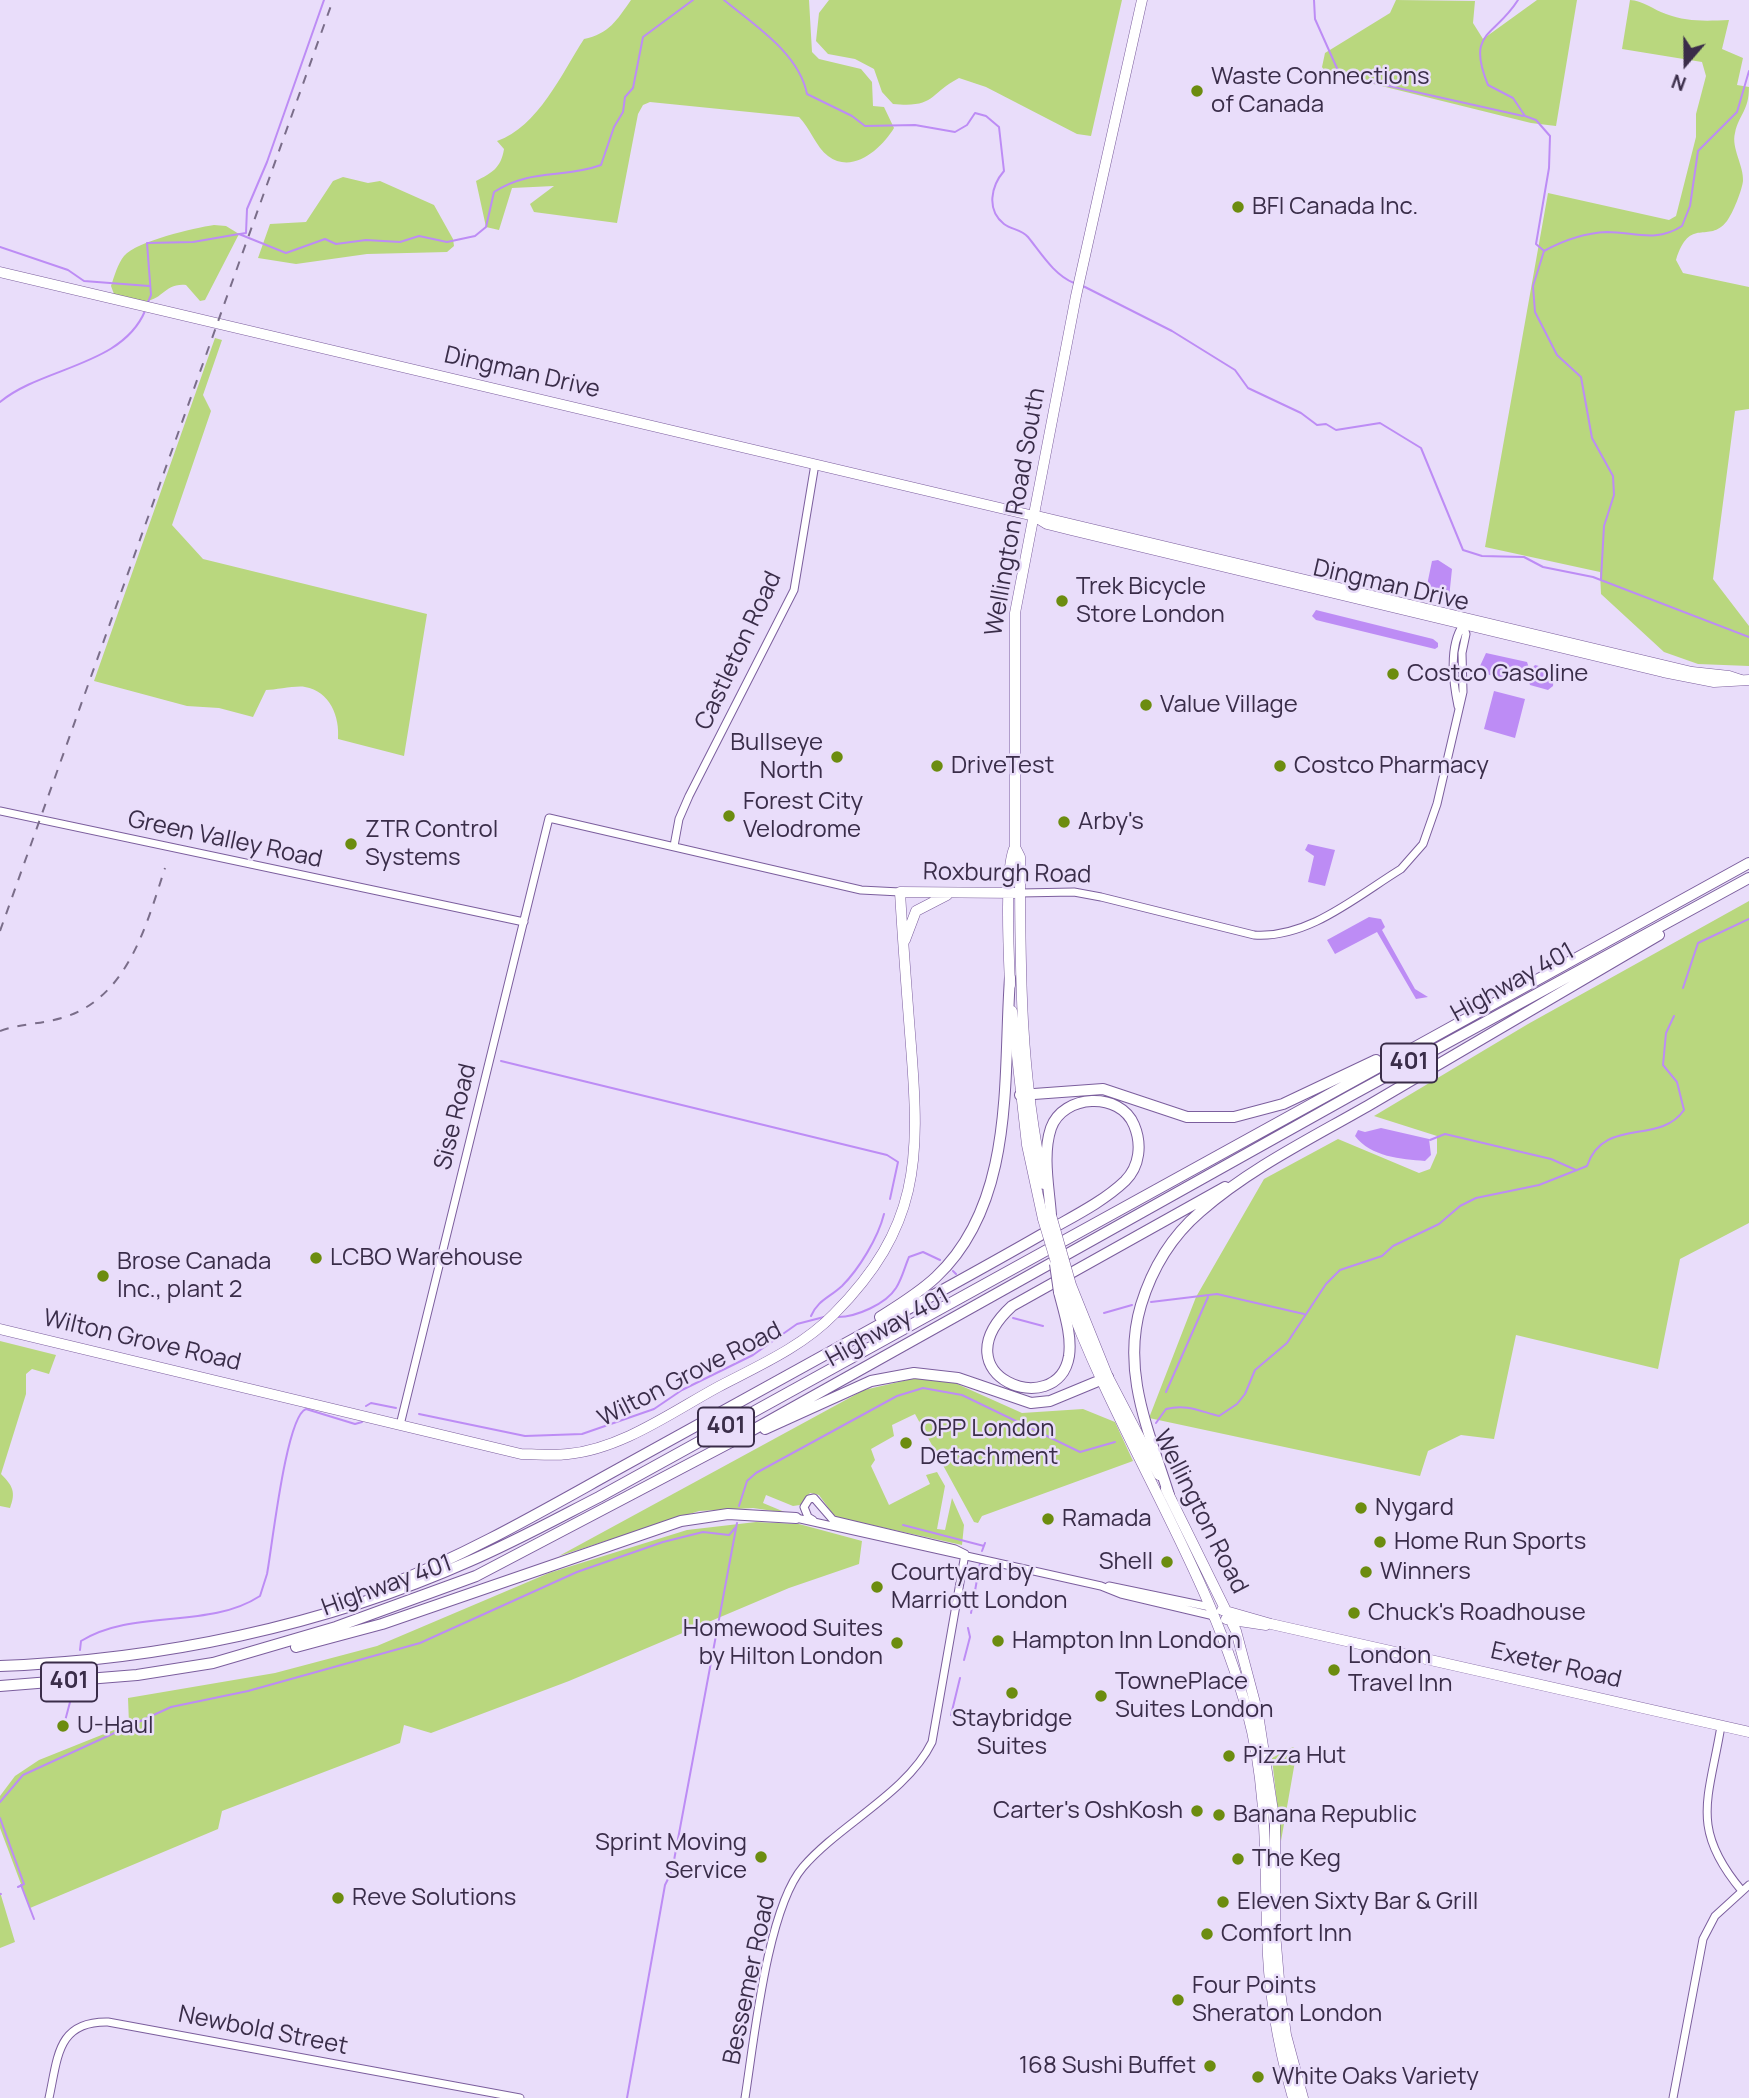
<!DOCTYPE html>
<style>
body{margin:0}
#map{position:relative;width:1749px;height:2098px;overflow:hidden;background:#e9ddfa;font-family:Manrope,sans-serif}
canvas{display:block}
.north{position:absolute;left:1651px;top:28px;width:70px;height:70px;-webkit-text-stroke:5px #e9ddfa;paint-order:stroke;rotate:200deg;font-size:19px;font-weight:700;line-height:28px;text-align:center;color:#3a2d49}
.north::after{content:'';display:block;margin:auto;width:24px;height:32px;background:#3a2d49;clip-path:polygon(50% 0,100% 100%,50% 72%,0 100%)}
</style>
<div id="map">
<canvas width="1749" height="2098"></canvas>
<div class="north">N</div>
</div>
<script>
const c = document.querySelector('canvas').getContext('2d');
c.lineJoin = 'round';
function paint(path, color) {
  c.fillStyle = color;
  c.fill(path, 'evenodd');
}
function trace(path, color, width, dash) {
  c.strokeStyle = color;
  c.lineWidth = width;
  c.lineCap = dash ? 'butt' : 'round';
  c.setLineDash(dash || []);
  c.stroke(path);
}
function drawText(font, color, halo, rows, align = 'center') {
  c.font = font + ' Manrope,sans-serif';
  c.lineWidth = 5;
  c.setLineDash([]);
  c.textBaseline = 'middle';
  c.strokeStyle = halo;
  c.fillStyle = color;
  for (const [text, x, y, turn = 0] of rows) {
    c.save();
    c.translate(x, y);
    c.rotate((+turn || 0) * Math.PI / 180);
    c.textAlign = isNaN(turn) ? turn : align;
    if (halo) c.strokeText(text, 0, 0);
    c.fillText(text, 0, 0);
    c.restore();
  }
}
paint(new Path2D(`
 M631,0H809L812,52L819,59L861,69L872,82L873,106L884,107L894,128C882,148 853,175 828,156C816,147 810,128 799,117L650,102L643,105L638,114L617,223L534,212L530,204L554,186L512,188L499,230L486,227L476,181C492,173 501,168 504,149L497,141C538,127 562,73 584,39C609,34 617,20 631,0Z
 M829,0H1122L1091,136L1077,134L986,87L959,78C928,94 936,108 893,104L882,92L874,69L855,59L828,54L816,41L819,13Z
 M1396,0L1475,1L1473,23L1483,39L1537,0H1577L1556,126L1531,123L1325,72L1322,67L1325,53L1390,13Z
 M1630,0C1642,0 1654,10 1666,14C1687,22 1706,21 1729,20L1722,49L1743,58L1737,85L1749,87C1749,111 1739,114 1735,133C1731,148 1744,166 1743,181C1742,190 1733,213 1727,221C1708,245 1690,215 1676,260L1683,273L1749,287V409L1735,411L1713,579L1749,626V666L1698,664L1664,652L1601,594L1600,572L1485,547L1548,193L1669,220L1676,216L1696,137V114L1706,76L1702,62L1622,49Z
 M343,177L368,183L380,181L434,205L453,239L454,246L447,252L367,254L296,264L258,258L270,224L306,222L333,181Z
 M214,225L226,226L239,234L205,300L200,301L186,285C157,282 164,316 114,294L111,286C114,277 118,263 124,256C137,241 194,228 214,225Z
 M215,338L222,340L203,395L211,411L172,525L203,559L427,614L404,756L338,739C340,717 330,691 305,687C297,685 276,690 266,690L253,717L219,708L187,706L94,681Z
 M1749,901V1223L1680,1259L1658,1369L1516,1335L1494,1439L1461,1435L1428,1451L1420,1476L1149,1418L1196,1297L1264,1179L1338,1139L1419,1173L1430,1169L1437,1153V1136L1374,1116L1528,1024Z
 M0,1341L56,1355L49,1374L32,1369L26,1374V1394L1,1474C13,1486 16,1492 10,1508L0,1506Z
 M916,1378L955,1383L1022,1413L1083,1409L1115,1422L1133,1461L982,1516L978,1523L974,1522L915,1414L892,1425L894,1436L871,1449L875,1460L871,1466L889,1505L930,1484L926,1475L937,1472L945,1486L937,1529L945,1530L952,1498L964,1525L962,1545L835,1517L819,1495L810,1493L800,1505L793,1506L766,1495L763,1503L787,1513L753,1508L699,1511L559,1556L864,1390Z
 M756,1522L799,1524L862,1541L859,1564L789,1588L569,1681L431,1733L404,1725L400,1743L222,1811L218,1829L30,1908L0,1828V1796L15,1776L39,1760L129,1724L128,1698L275,1673L377,1646L549,1573L687,1530Z
 M1293,1747L1297,1750L1281,1841L1272,1758Z
 M0,1892L15,1942L0,1948Z`), '#b9d77e');
paint(new Path2D(`
 M1438,560L1452,569L1449,598L1426,590L1432,561Z
 M1316,610L1433,639L1438,643V647L1435,649L1316,620L1312,616Z
 M1486,653L1527,662L1530,671L1535,665L1554,670L1553,686L1548,690L1530,685L1527,676L1521,683L1482,673L1480,666Z
 M1494,691L1525,699L1515,738L1484,729Z
 M1308,844L1335,850L1325,886L1308,882L1314,856L1305,850Z
 M1369,917L1381,919L1385,927L1382,930L1415,989L1428,997L1416,999L1377,932L1335,954L1327,940Z
 M1381,1128L1429,1139L1431,1155L1425,1161C1401,1159 1371,1157 1355,1136L1358,1130L1365,1132Z`), '#bd8cf5');
trace(new Path2D(`
 M724,0C754,25 799,53 807,94L852,116L865,126L915,125L955,132L967,125L975,113L986,116L999,127L1004,171C991,186 986,210 1004,224C1012,230 1021,229 1028,237C1041,253 1054,275 1074,283
 M1314,0L1315,19L1340,75L1523,116
 M1518,0C1494,38 1466,31 1488,85L1513,98L1525,116L1536,120L1550,136L1549,168L1536,244L1543,250
 M240,234L246,233L247,209L267,162L324,0
 M0,247L68,270L84,281L149,286
 M1083,286L1172,331L1235,370L1248,388L1301,413L1317,425L1326,424L1336,430L1380,423L1421,448L1463,550L1482,556L1524,557L1543,567L1593,577L1749,637
 M148,302L151,295L147,243L193,242L239,234L286,253L325,239L336,244L366,240L400,242L419,236L447,242L475,236L486,227L494,192C531,168 563,179 601,165L614,127L623,112L625,97L633,88L643,37L693,0
 M0,402C42,367 122,366 145,311
 M1601,579L1604,526L1614,495L1613,476L1592,438L1581,377L1557,355L1535,312L1533,286L1544,251C1564,240 1584,233 1607,232C1634,232 1656,243 1682,226L1690,206L1698,151L1737,112L1749,71
 M1683,988L1698,943L1749,919
 M501,1061L887,1155L898,1162L890,1199
 M1430,1140L1445,1134L1551,1159L1576,1170
 M953,1271L956,1274
 M1151,1302L1217,1294L1304,1314
 M1104,1313L1132,1305
 M811,1316C818,1300 829,1298 842,1286C859,1269 878,1238 884,1214
 M838,1317C856,1317 886,1304 896,1288C902,1279 905,1266 909,1257L923,1252L940,1260
 M1013,1318L1043,1326
 M1166,1392L1208,1297
 M366,1406L371,1403L396,1408
 M419,1414L525,1436L582,1434L654,1409L682,1390L753,1355L797,1324L824,1317
 M1156,1423L1166,1409C1187,1404 1199,1411 1219,1416L1237,1404L1245,1394L1255,1370L1287,1343L1326,1284L1340,1270L1382,1256L1393,1246L1439,1224L1460,1206L1476,1198L1539,1185L1587,1166C1604,1116 1659,1146 1684,1110L1677,1082L1663,1065L1666,1033L1674,1016
 M739,1506L747,1481L756,1473L897,1396L923,1388L962,1395L1080,1452L1115,1442
 M903,1525L984,1546
 M982,1551L985,1543
 M971,1613L980,1563
 M80,1650L81,1641C134,1608 208,1630 260,1596L267,1574C272,1548 286,1416 306,1409L355,1424L362,1422
 M964,1660L970,1637L968,1628
 M951,1715L960,1678
 M65,1721L74,1687
 M0,1802L23,1775L171,1707L248,1691L420,1643L577,1572L663,1542L703,1532L729,1535L736,1527
 M0,1818L24,1884L18,1887
 M21,1885L34,1919
 M0,1894H1
 M627,2098L665,1885L672,1871L737,1523`), '#bd8cf5', 2);
const minor = new Path2D(`
 M1458,706C1453,682 1448,647 1463,625
 M0,811L524,922
 M674,846L679,819L689,796L794,590L815,464
 M1020,893L1074,892L1101,897L1254,935C1308,939 1357,896 1401,869L1423,844L1437,804L1463,692L1462,653L1466,634L1463,625
 M400,1425L549,818L861,890L900,892
 M796,1518L1101,1586L1121,1594L1214,1616
 M813,1520L808,1517L804,1507L809,1499L814,1498L833,1520L955,1549L965,1554
 M1109,1586L1210,1607
 M1721,1726C1709,1799 1689,1828 1742,1891
 M49,2098C58,2057 57,2021 108,2022L520,2098
 M745,2098C754,2041 767,1909 803,1867C840,1824 907,1793 932,1742L965,1554
 M1673,2098L1703,1939L1715,1916L1749,1885`);
const major = new Path2D(`
 M0,272L1034,516L1047,524L1071,530L1663,672L1714,682L1749,680
 M1037,516L1692,672L1729,676L1741,680
 M905,940L916,911L947,895
 M1010,985C1009,960 1004,864 1015,847
 M1012,1011L1027,1145L1043,1219
 M1044,1184C1020,1074 1020,969 1020,857L1015,847V613L1076,296L1142,0
 M1071,1285L1108,1377L1159,1475
 M1064,1289C1116,1435 1206,1562 1247,1711C1267,1784 1265,1856 1267,1931C1268,1988 1277,2043 1293,2098
 M0,1329L521,1454C536,1454 553,1456 568,1454C621,1449 672,1412 718,1387C758,1366 802,1347 834,1314C920,1227 920,1160 911,1046C907,995 903,944 900,892L1020,893
 M1166,1489L1236,1631L1258,1714L1275,1824V1933L1280,1991L1286,2035L1303,2098
 M1222,1610L1271,1624L1749,1732
 M1226,1619L1266,1625`);
const highway = new Path2D(`
 M1020,1095L1103,1089L1187,1117H1234L1283,1104L1376,1060
 M1059,1292C1064,1312 1072,1335 1069,1356C1058,1422 936,1376 1012,1306L1225,1187
 M880,1317C899,1305 919,1293 936,1277C1016,1202 1003,1076 1010,978
 M765,1429L871,1381L914,1373L958,1378L1031,1403L1050,1401L1108,1377
 M1169,1495C1149,1431 1121,1372 1141,1305C1152,1269 1172,1236 1200,1212C1250,1168 1314,1137 1371,1104C1467,1048 1563,991 1659,935
 M389,1585C466,1555 537,1514 609,1474C702,1422 795,1371 888,1320C941,1291 994,1262 1046,1232C1072,1217 1103,1202 1125,1181C1140,1166 1142,1144 1134,1125C1120,1091 1063,1094 1051,1128C1042,1155 1049,1187 1051,1215
 M296,1647L382,1624L681,1521L728,1514L796,1518
 M0,1666C160,1660 324,1626 470,1561C514,1542 556,1519 599,1497L1749,863
 M0,1686L137,1675L213,1663L336,1627L476,1576L733,1441L1350,1096L1749,878`);
trace(minor, '#7b5e9d', 9);
trace(major, '#7b5e9d', 11);
trace(highway, '#7b5e9d', 12);
trace(minor, '#fff', 7);
trace(major, '#fff', 10);
trace(highway, '#fff', 10);
trace(new Path2D(`
 M0,931L333,0
 M0,1031C22,1023 46,1024 68,1016C129,994 147,923 165,868`), '#7a6d89', 2, [9, 9]);
const majorBridge = new Path2D(`
 M1051,1215L1071,1285
 M1043,1219L1064,1289`);
const highwayBridge = new Path2D(`
 M1055,1264L1059,1292`);
trace(majorBridge, '#7b5e9d', 11, []);
trace(highwayBridge, '#7b5e9d', 12, []);
trace(majorBridge, '#fff', 10);
trace(highwayBridge, '#fff', 10);
for (const [x, y, r, color] of [
 [1197,91,7,"#6c8c0f"],
 [1238,207,7,"#6c8c0f"],
 [1062,601,7,"#6c8c0f"],
 [1393,674,7,"#6c8c0f"],
 [1146,705,7,"#6c8c0f"],
 [837,757,7,"#6c8c0f"],
 [937,766,7,"#6c8c0f"],
 [1280,766,7,"#6c8c0f"],
 [729,816,7,"#6c8c0f"],
 [1064,822,7,"#6c8c0f"],
 [351,844,7,"#6c8c0f"],
 [316,1258,7,"#6c8c0f"],
 [103,1276,7,"#6c8c0f"],
 [906,1443,7,"#6c8c0f"],
 [1361,1508,7,"#6c8c0f"],
 [1048,1519,7,"#6c8c0f"],
 [1380,1542,7,"#6c8c0f"],
 [1167,1562,7,"#6c8c0f"],
 [1366,1572,7,"#6c8c0f"],
 [877,1587,7,"#6c8c0f"],
 [1354,1613,7,"#6c8c0f"],
 [998,1641,7,"#6c8c0f"],
 [897,1643,7,"#6c8c0f"],
 [1334,1670,7,"#6c8c0f"],
 [1012,1693,7,"#6c8c0f"],
 [1101,1696,7,"#6c8c0f"],
 [63,1726,7,"#6c8c0f"],
 [1229,1756,7,"#6c8c0f"],
 [1197,1811,7,"#6c8c0f"],
 [1219,1815,7,"#6c8c0f"],
 [761,1857,7,"#6c8c0f"],
 [1238,1859,7,"#6c8c0f"],
 [338,1898,7,"#6c8c0f"],
 [1223,1902,7,"#6c8c0f"],
 [1207,1934,7,"#6c8c0f"],
 [1178,2000,7,"#6c8c0f"],
 [1210,2066,7,"#6c8c0f"],
 [1258,2077,7,"#6c8c0f"]
]) {
  const dot = new Path2D();
  dot.arc(x, y, r, 0, 2 * Math.PI);
  c.fillStyle = color;
  c.fill(dot);
  trace(dot, '#e9ddfa', 2.5);
}
for (const [x, y, w] of [
 [1409,1063,56],
 [726,1427,56],
 [69,1682,56]
]) {
  const box = new Path2D();
  box.roundRect(x - w / 2, y - 19.5, w, 39, 5);
  c.fillStyle = '#e9ddfa';
  c.fill(box);
  trace(box, '#3a2d49', 2);
}
drawText('bold 23px', '#3a2d49', null, [
 ["401",1409,1063],
 ["401",726,1427],
 ["401",69,1682]
]);
drawText('24px', '#3a2d49', '#e9ddfa', [
 ["Waste Connections",1211,77],
 ["of Canada",1211,105],
 ["BFI Canada Inc.",1252,207],
 ["Trek Bicycle",1076,587],
 ["Store London",1076,615],
 ["Costco Gasoline",1407,674],
 ["Value Village",1160,705],
 ["Bullseye",823,743,"right"],
 ["North",823,771,"right"],
 ["DriveTest",951,766],
 ["Costco Pharmacy",1294,766],
 ["Forest City",743,802],
 ["Velodrome",743,830],
 ["Arby's",1078,822],
 ["ZTR Control",365,830],
 ["Systems",365,858],
 ["LCBO Warehouse",330,1258],
 ["Brose Canada",117,1262],
 ["Inc., plant 2",117,1290],
 ["OPP London",920,1429],
 ["Detachment",920,1457],
 ["Nygard",1375,1508],
 ["Ramada",1062,1519],
 ["Home Run Sports",1394,1542],
 ["Shell",1153,1562,"right"],
 ["Winners",1380,1572],
 ["Courtyard by",891,1573],
 ["Marriott London",891,1601],
 ["Chuck's Roadhouse",1368,1613],
 ["Homewood Suites",883,1629,"right"],
 ["by Hilton London",883,1657,"right"],
 ["Hampton Inn London",1012,1641],
 ["London",1348,1656],
 ["Travel Inn",1348,1684],
 ["TownePlace",1115,1682],
 ["Suites London",1115,1710],
 ["Staybridge",1012,1719,"center"],
 ["Suites",1012,1747,"center"],
 ["U-Haul",77,1726],
 ["Pizza Hut",1243,1756],
 ["Carter's OshKosh",1183,1811,"right"],
 ["Banana Republic",1233,1815],
 ["Sprint Moving",747,1843,"right"],
 ["Service",747,1871,"right"],
 ["The Keg",1252,1859],
 ["Reve Solutions",352,1898],
 ["Eleven Sixty Bar & Grill",1237,1902],
 ["Comfort Inn",1221,1934],
 ["Four Points",1192,1986],
 ["Sheraton London",1192,2014],
 ["168 Sushi Buffet",1196,2066,"right"],
 ["White Oaks Variety",1272,2077]
], 'left');
drawText('24px', '#3a2d49', '#e9ddfa', [
 ["Dingman Drive",522,373,13],
 ["Wellington Road South",1016,512,-80],
 ["Dingman Drive",1391,586,13],
 ["Castleton Road",739,651,-65],
 ["Green Valley Road",225,840,12],
 ["Roxburgh Road",1007,874,1],
 ["Highway 401",1513,983,-29],
 ["Sise Road",456,1117,-76],
 ["Highway 401",888,1328,-29],
 ["Wilton Grove Road",142,1341,13],
 ["Wilton Grove Road",690,1375,-27],
 ["Wellington Road",1200,1512,63],
 ["Highway 401",387,1586,-20],
 ["Exeter Road",1556,1666,13],
 ["Bessemer Road",750,1980,-78],
 ["Newbold Street",263,2031,11]
]);
</script>
